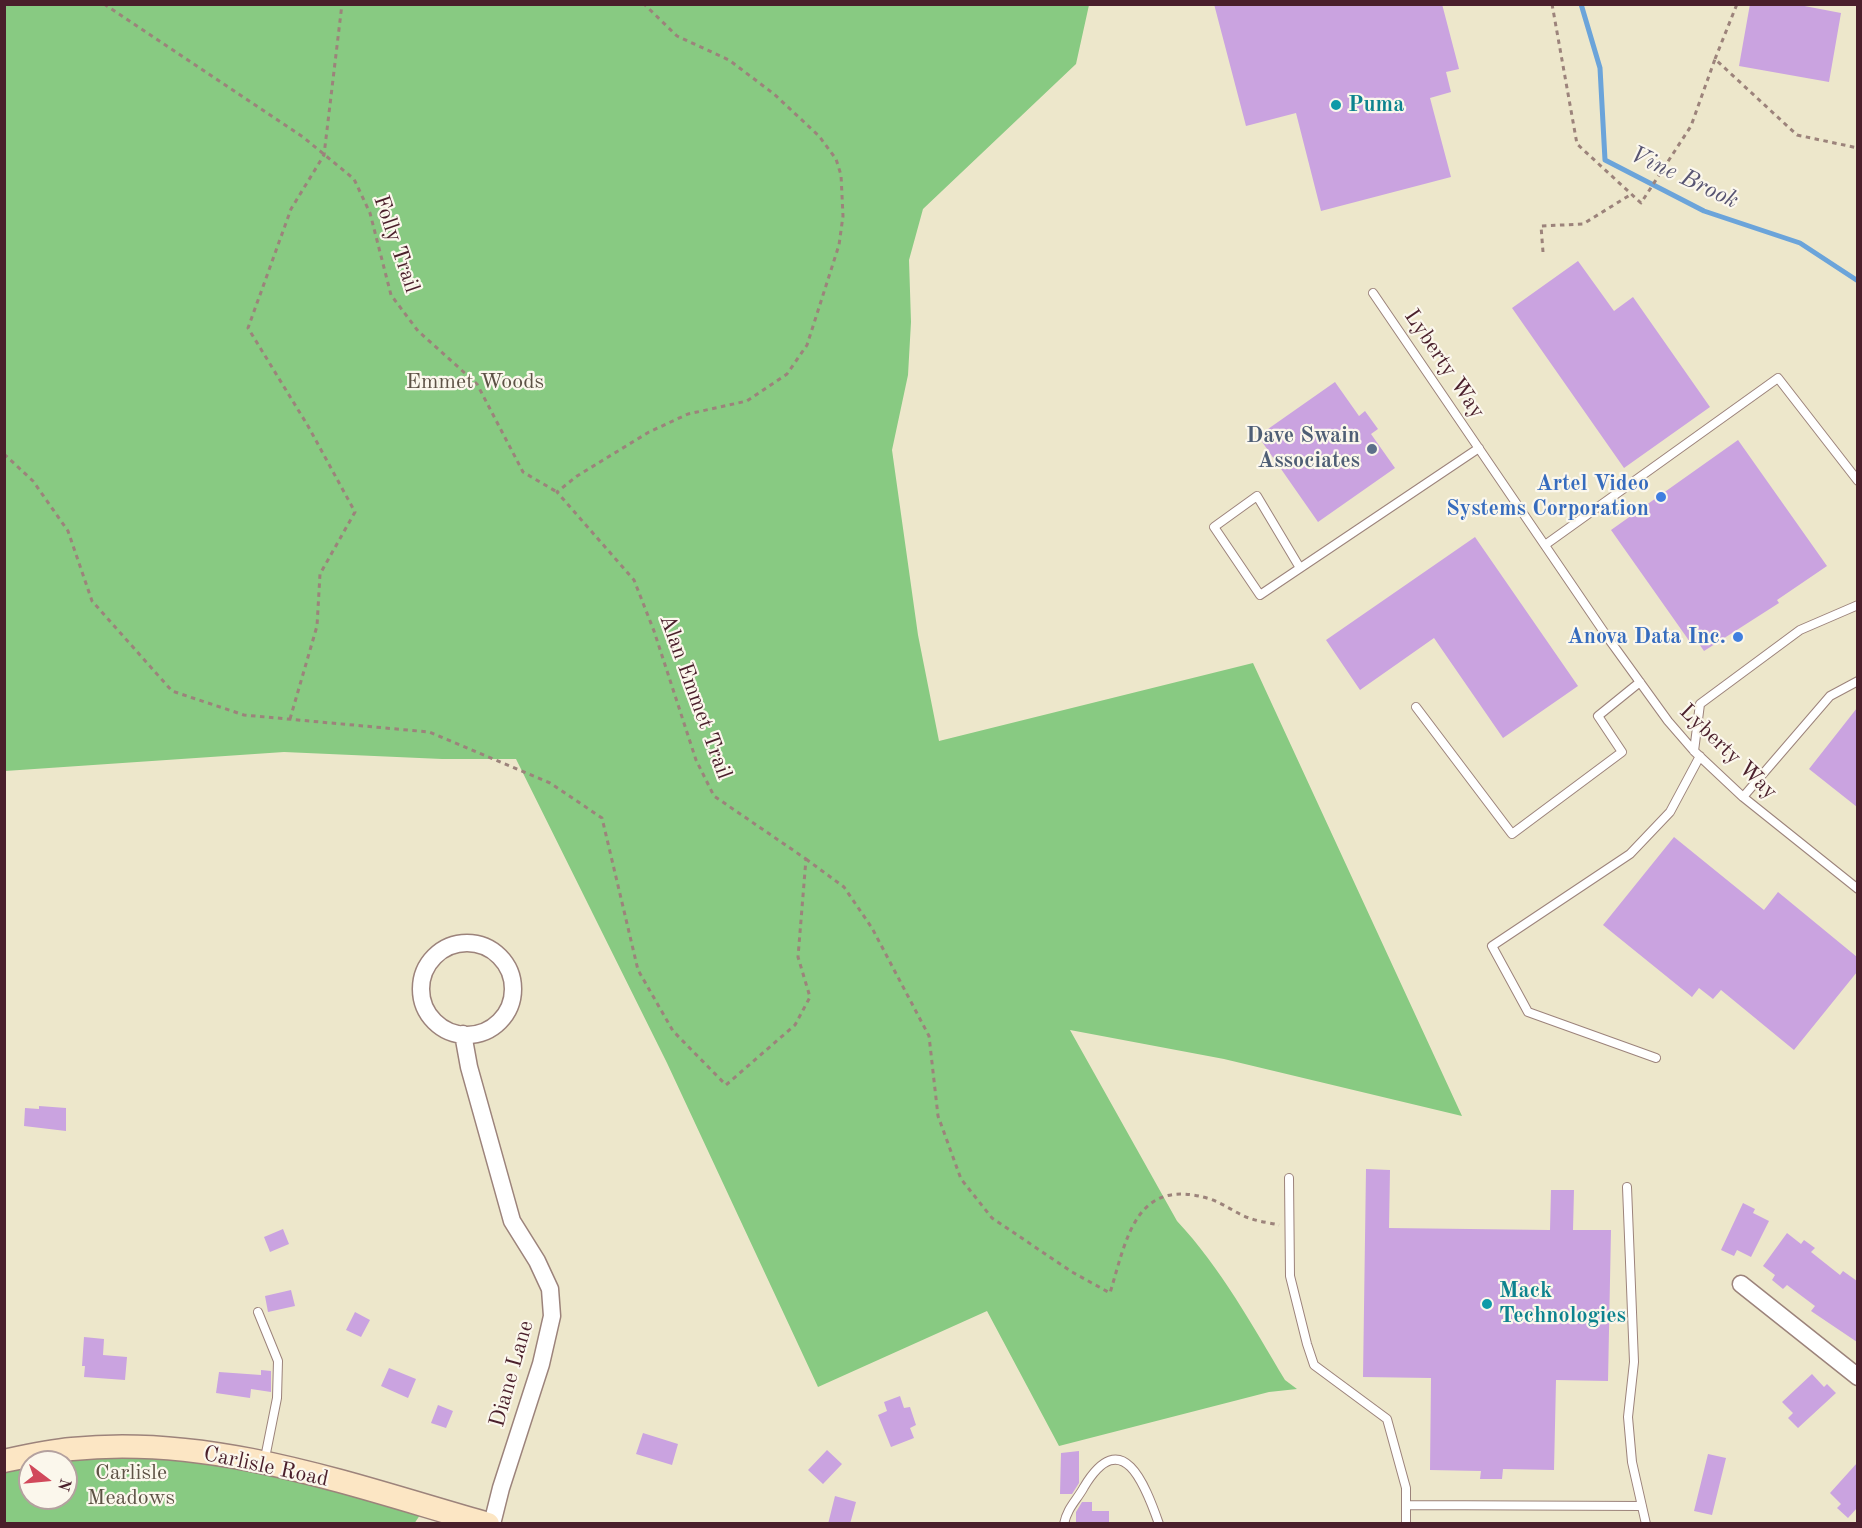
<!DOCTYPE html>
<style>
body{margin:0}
#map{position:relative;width:1862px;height:1528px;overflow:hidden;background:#ede7cb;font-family:"Old Standard TT",serif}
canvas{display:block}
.frame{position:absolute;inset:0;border:6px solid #4a1f2b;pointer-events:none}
.north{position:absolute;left:18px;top:1450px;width:60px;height:60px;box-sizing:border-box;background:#fbf7ec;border:2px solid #b4a19f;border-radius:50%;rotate:106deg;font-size:16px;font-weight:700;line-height:24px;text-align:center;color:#4a1f2b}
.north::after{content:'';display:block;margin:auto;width:21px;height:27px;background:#d1495b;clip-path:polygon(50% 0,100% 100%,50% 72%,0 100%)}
</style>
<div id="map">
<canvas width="1862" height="1528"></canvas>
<div class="frame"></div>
<div class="north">N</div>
</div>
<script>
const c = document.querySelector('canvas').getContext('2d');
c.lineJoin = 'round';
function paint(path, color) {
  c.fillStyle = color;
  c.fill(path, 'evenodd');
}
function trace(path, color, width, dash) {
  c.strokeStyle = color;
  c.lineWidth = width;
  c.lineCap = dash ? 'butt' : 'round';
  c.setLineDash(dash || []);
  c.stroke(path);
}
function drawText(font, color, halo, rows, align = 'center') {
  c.font = font + ' "Old Standard TT",serif';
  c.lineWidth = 4.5;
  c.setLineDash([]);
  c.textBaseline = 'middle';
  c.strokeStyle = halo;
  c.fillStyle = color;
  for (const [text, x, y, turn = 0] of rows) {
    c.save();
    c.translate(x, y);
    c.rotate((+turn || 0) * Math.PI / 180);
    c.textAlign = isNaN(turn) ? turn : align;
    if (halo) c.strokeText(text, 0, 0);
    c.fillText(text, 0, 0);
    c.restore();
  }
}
paint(new Path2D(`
 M5,4L1089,5L1076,64L923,209L909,260L911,322L908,375L892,450L918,635L939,741L1253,663L1462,1116L1224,1059L1070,1030L1177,1221C1221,1268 1252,1325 1285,1380L1297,1389L1269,1392L1059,1446L987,1311L818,1387L667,1063L516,759H442L284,752L5,771Z
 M130,1447L428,1503L414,1524H5V1464ZM30,1462H66V1498H30Z`), '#88ca82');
trace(new Path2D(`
 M1581,4L1600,68L1605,160L1704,211L1800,243L1858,281`), '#6ba4da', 5);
paint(new Path2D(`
 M1214,4H1442L1459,69L1446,72L1451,92L1430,98L1451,177L1321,211L1296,113L1246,126Z
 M1750,4H1794L1841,13L1829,82L1739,66Z
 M1578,261L1614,311L1633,297L1710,407L1624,468L1512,308Z
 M1335,382L1359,416L1365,411L1378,429L1371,434L1395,468L1318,522L1258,436Z
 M1738,440L1827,566L1777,600L1779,603L1704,651L1695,638L1690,642L1611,530Z
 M1475,537L1578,686L1503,738L1434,638L1360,690L1326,640Z
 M1857,708V807L1809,769Z
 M1674,837L1764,910L1778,892L1857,957V972L1794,1050L1721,990L1713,999L1699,988L1692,997L1603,925Z
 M39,1106L66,1108V1131L24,1126L25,1108L39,1109Z
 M1366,1169L1390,1170L1389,1228L1550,1230L1551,1190H1574L1573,1230H1611L1608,1381L1556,1380L1554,1470L1503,1469L1502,1479H1480L1481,1471L1430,1470L1431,1378L1363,1377Z
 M1743,1203L1755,1209L1753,1213L1769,1221L1751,1257L1737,1250L1734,1256L1721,1250Z
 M283,1229L289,1244L270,1252L264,1237Z
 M1787,1233L1801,1244L1804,1240L1815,1248L1811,1252L1840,1275L1843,1271L1857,1281V1342L1811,1311L1815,1306L1787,1285L1783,1289L1772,1280L1775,1275L1763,1266Z
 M291,1290L295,1306L268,1312L265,1296Z
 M355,1312L370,1320L361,1337L346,1330Z
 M84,1337L104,1339L103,1355L127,1357L125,1380L84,1377L85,1366H82Z
 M389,1368L416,1379L408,1398L381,1386Z
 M261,1370L271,1371V1392L251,1389L250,1398L216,1393L219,1372L261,1375Z
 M1812,1374L1824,1387L1827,1384L1836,1393L1798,1428L1788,1418L1793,1413L1782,1402Z
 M900,1396L904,1408L910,1407L916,1425L910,1428L914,1438L891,1447L878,1415L887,1411L884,1402Z
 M438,1405L453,1411L446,1428L431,1423Z
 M643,1433L678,1444L672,1465L636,1454Z
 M827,1450L842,1464L823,1484L808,1470Z
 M1079,1451V1483L1072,1494H1060L1061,1453Z
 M1708,1454L1726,1458L1712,1515L1694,1511Z
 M1857,1463V1508L1848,1518L1837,1508L1841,1504L1830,1493Z
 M835,1496L856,1502L850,1524H828Z
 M1082,1502H1092V1511H1109V1524H1076V1512Z`), '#caa3e0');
const service = new Path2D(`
 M1373,293L1608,638L1668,721L1694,751L1743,797L1858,889
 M1545,545L1778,378L1858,481
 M1300,568L1257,496L1214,527L1260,595L1479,448
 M1416,707L1512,834L1622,752L1598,716L1640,682
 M1694,751L1700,704L1800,630L1858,605
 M1743,797L1830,696L1858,681
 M1656,1058L1528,1012L1492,946L1630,854L1670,812L1700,756
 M1289,1178L1290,1276L1307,1344L1314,1365L1387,1419L1406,1488V1524
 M1627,1187L1634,1362L1628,1417L1632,1462L1646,1524
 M258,1312L278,1361L277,1398L264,1463
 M1406,1505L1642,1506
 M1064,1524C1067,1508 1077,1500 1084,1487C1122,1424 1145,1484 1159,1524`);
const minor = new Path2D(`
 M421 989a46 46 0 1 1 92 0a46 46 0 1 1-92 0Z
 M463,1034L469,1067L512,1221L537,1261L550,1289L552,1316L541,1364L501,1488L492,1524
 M1741,1284L1858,1377`);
const secondary = new Path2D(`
 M4,1461C27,1456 49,1451 72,1449C213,1434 354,1486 488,1524`);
trace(service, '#9c837b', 10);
trace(minor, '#9c837b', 19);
trace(secondary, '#9c837b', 25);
trace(new Path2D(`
 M104,4L303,137L354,179L370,213L391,295L418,331L477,384L523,472L557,492
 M1552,4L1577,144L1641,203L1691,126L1715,59L1797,135L1858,148
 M1715,59L1737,4
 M1543,252L1541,226L1583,224L1630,195
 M4,454L33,481L68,531L92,601L172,691L244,715L429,732L550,783L602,818L638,970L673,1031L726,1085L795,1025L810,997L798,957L806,859L714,796L696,760L654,631L634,580L557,492L577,476L649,432L688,414L747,401L787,374L807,345L839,245L843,216L841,175L836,159L819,136L774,94L729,60L677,36L644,4
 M290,719L317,626L320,574L355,512L308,426L248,328L291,209L324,155L342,4
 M806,859L844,887L872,928L929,1036L938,1116L961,1179L992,1218L1072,1272L1110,1293C1127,1237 1136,1176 1210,1199C1225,1204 1238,1215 1252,1219C1261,1222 1271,1223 1279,1225`), '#9c837b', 3, [4.5, 4.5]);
trace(service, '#fff', 8);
trace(minor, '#fff', 16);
trace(secondary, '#fce6c4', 22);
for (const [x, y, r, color] of [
 [1336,105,6,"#0f9aa8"],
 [1372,449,6,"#5c6f8a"],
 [1661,497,6,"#3f7fe0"],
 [1738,637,6,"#3f7fe0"],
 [1487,1304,6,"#0f9aa8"]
]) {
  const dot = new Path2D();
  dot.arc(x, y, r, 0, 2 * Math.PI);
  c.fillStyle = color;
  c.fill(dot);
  trace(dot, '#fbf7ec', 2);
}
drawText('bold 22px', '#0d838f', '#fbf7ec', [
 ["Puma",1348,105],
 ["Mack",1499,1291],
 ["Technologies",1499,1316]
], 'left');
drawText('22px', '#4a1f2b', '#fbf7ec', [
 ["Folly Trail",396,244,71],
 ["Lyberty Way",1444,364,56],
 ["Alan Emmet Trail",695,697,70],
 ["Lyberty Way",1728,752,44],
 ["Diane Lane",512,1374,-74],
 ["Carlisle Road",266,1467,12]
]);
drawText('22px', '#5d5245', '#fbf7ec', [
 ["Emmet Woods",475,382],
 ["Carlisle",131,1473],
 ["Meadows",131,1498]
]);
drawText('bold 22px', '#4e5e75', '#fbf7ec', [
 ["Dave Swain",1360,436],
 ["Associates",1360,461]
], 'right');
drawText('bold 22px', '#366cbe', '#fbf7ec', [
 ["Artel Video",1649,484],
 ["Systems Corporation",1649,509],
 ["Anova Data Inc.",1726,637]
], 'right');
drawText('italic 24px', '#575471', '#fbf7ec', [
 ["Vine Brook",1684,178,25]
]);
</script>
